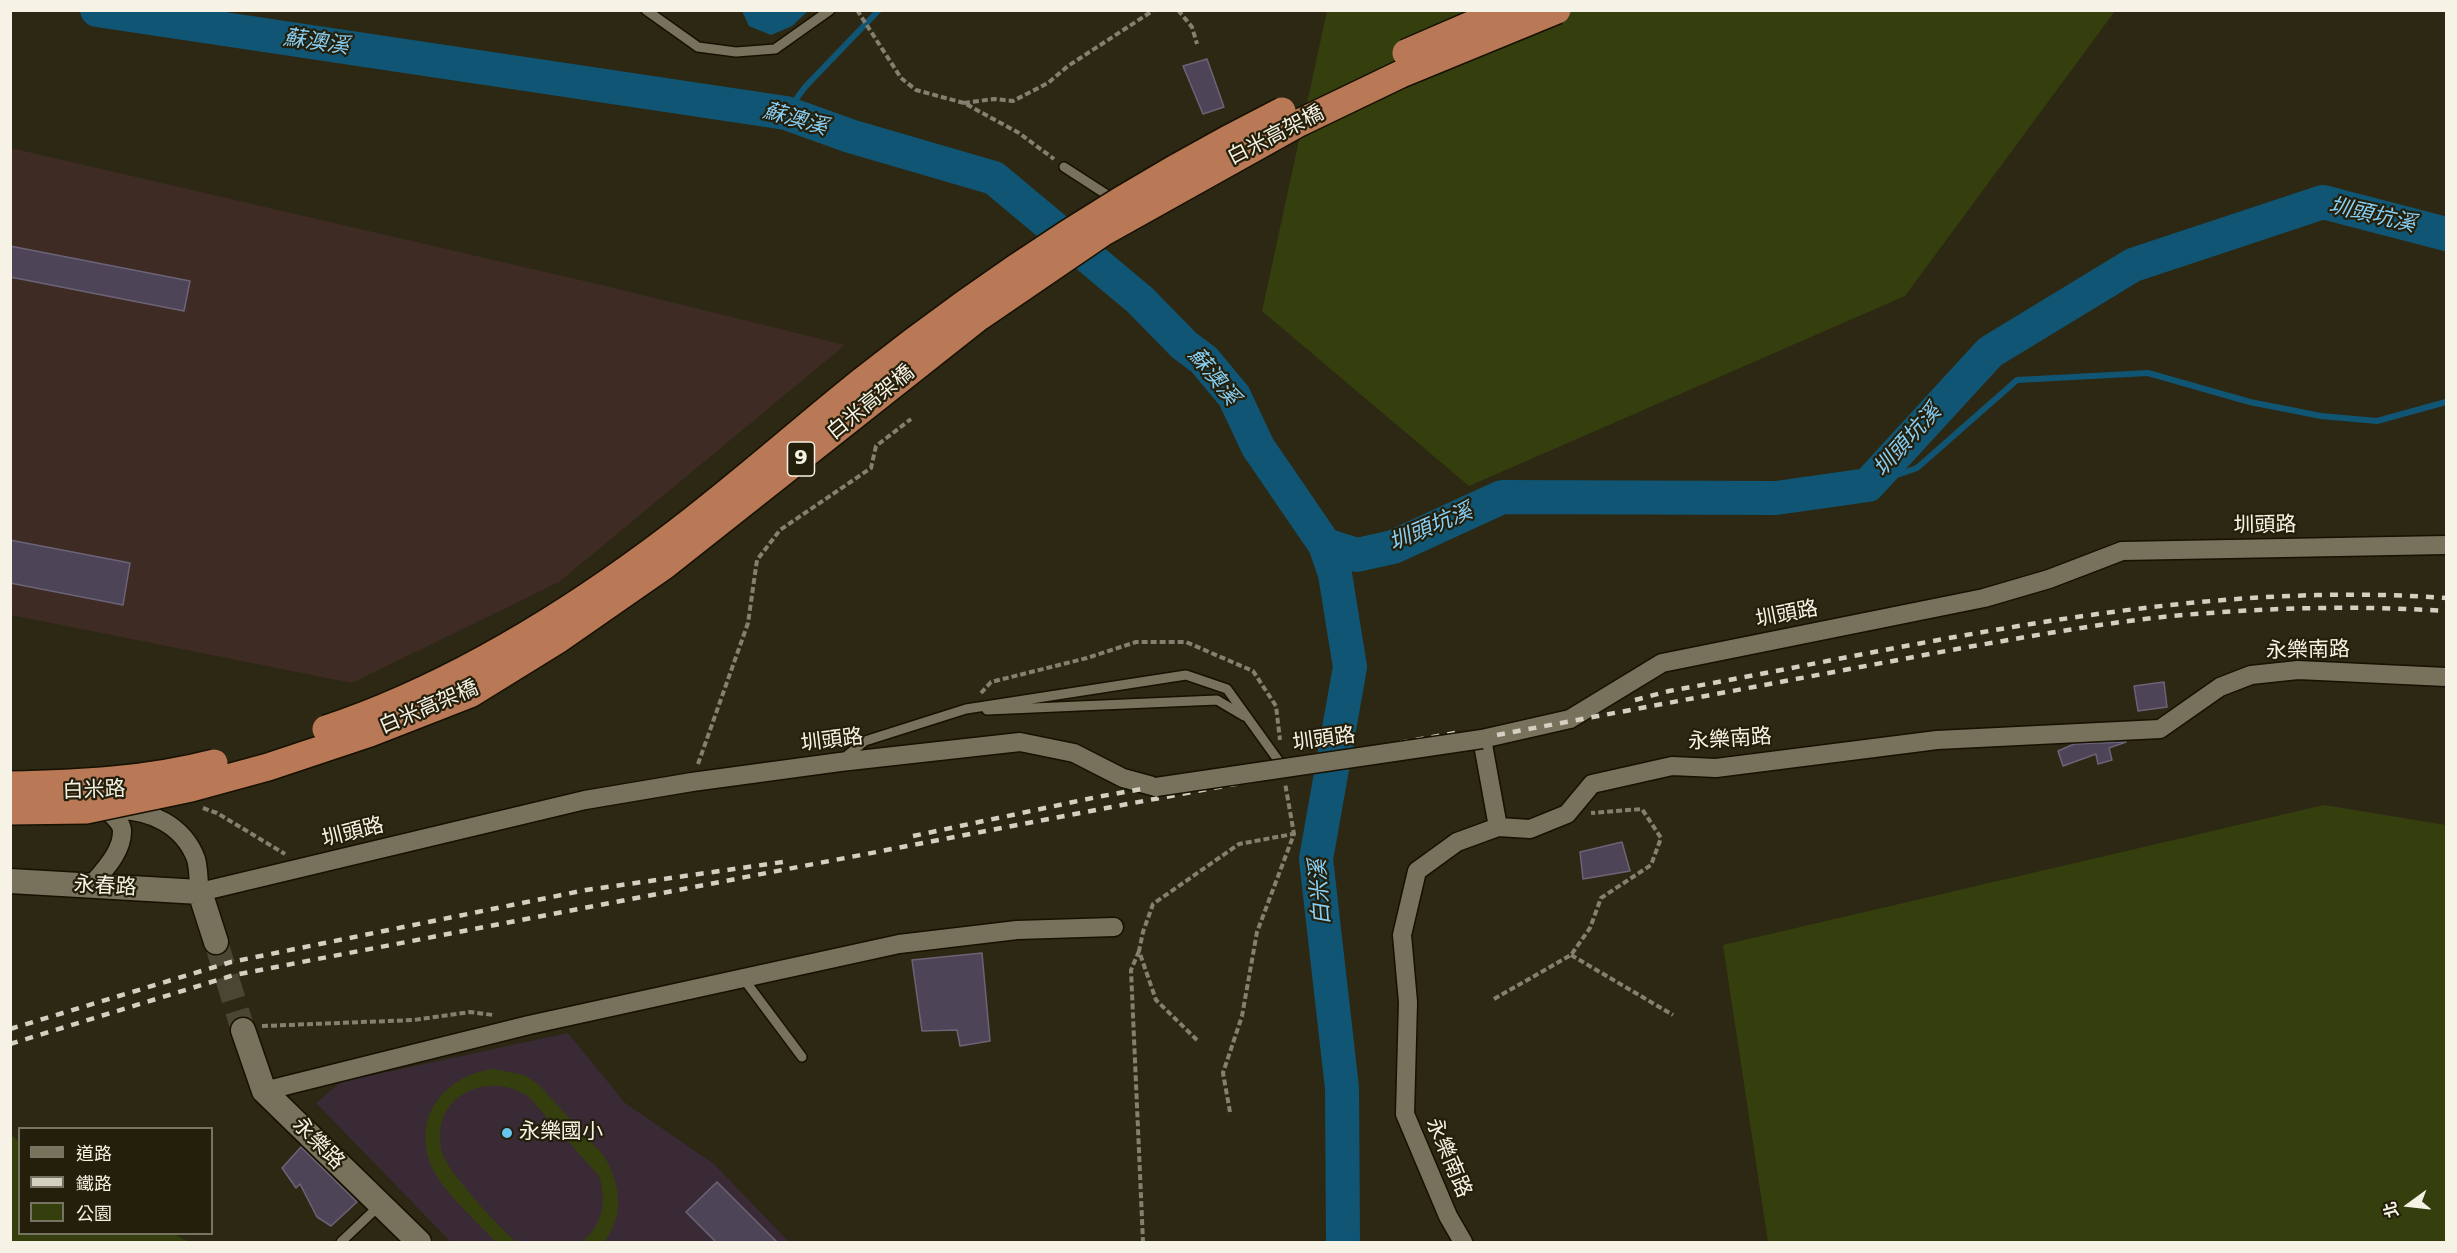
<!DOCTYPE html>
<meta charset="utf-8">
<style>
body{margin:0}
#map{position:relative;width:2457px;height:1253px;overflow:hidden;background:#2d2814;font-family:"DejaVu Sans","Noto Sans TC",sans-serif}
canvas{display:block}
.frame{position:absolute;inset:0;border:12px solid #f6f3e6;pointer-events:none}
.legend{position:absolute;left:18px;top:1127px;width:195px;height:108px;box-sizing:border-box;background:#241f0b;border:2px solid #787463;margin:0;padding:8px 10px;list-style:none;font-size:18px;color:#f6f3e6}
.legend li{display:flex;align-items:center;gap:12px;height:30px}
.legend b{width:30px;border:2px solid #787463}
.north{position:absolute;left:2379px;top:1175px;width:60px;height:60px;-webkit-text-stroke:4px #241f0b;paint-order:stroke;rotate:255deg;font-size:16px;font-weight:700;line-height:24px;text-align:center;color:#f6f3e6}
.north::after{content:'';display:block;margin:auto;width:21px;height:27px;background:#f6f3e6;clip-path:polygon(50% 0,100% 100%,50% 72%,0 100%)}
</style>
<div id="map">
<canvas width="2457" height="1253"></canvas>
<div class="frame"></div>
<ul class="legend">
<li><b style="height:8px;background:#78725c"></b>道路</li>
<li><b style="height:8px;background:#d3cfc1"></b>鐵路</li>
<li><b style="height:16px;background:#343f0d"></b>公園</li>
</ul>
<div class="north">北</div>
</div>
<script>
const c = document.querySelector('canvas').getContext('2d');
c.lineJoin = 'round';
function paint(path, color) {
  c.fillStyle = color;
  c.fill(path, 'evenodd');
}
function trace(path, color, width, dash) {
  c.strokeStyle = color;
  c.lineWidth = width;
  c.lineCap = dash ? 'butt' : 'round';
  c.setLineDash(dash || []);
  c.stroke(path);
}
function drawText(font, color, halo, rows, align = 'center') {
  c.font = font + ' "DejaVu Sans","Noto Sans TC",sans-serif';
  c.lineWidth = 4.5;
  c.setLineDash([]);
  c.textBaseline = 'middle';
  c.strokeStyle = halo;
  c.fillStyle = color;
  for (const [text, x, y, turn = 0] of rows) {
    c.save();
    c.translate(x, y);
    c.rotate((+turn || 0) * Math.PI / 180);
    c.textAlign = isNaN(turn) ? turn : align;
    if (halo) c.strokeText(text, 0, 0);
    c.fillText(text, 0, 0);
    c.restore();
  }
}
paint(new Path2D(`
 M11,148L606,286L845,345L559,582L352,683L11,615Z`), '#3d2b24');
paint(new Path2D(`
 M568,1033L625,1103L714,1164L789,1242H451L316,1103L341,1082Z`), '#392a36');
paint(new Path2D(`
 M1327,11H2115L1905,296L1469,486L1262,311Z
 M2324,805L2446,825V1242H1768L1723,945Z
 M493,1069L524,1075L538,1084L604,1156C621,1184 625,1216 604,1242H582C603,1225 607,1201 599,1176L528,1096C483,1068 426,1101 443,1155C449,1173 501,1230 517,1242H496C479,1224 446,1194 435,1173C408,1123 441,1076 493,1069Z
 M11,1135L19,1141L20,1234H174L189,1242H11Z`), '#343f0d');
paint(new Path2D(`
 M742,11L807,10L808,11L792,26L771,35L749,26Z`), '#105674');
trace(new Path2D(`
 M786,113L805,87L879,10
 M1868,485L1917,468L2017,380L2148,373L2250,402L2321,416L2377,421L2446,402`), '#105674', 6);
trace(new Path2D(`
 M97,10L786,113L850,136L994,178L1140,300L1184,345L1204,360L1234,396L1258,447L1325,545L1335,574L1350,667L1316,859L1342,1088L1343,1242
 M1325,545L1357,555L1393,547L1502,497L1776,498L1868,485L1990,352L2133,265L2323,202L2446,234`), '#105674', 34);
const building = new Path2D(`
 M1207,59L1224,107L1203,114L1183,66Z
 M10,246L190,281L184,311L10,277Z
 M10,540L130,563L123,605L10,583Z
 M2164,682L2167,707L2138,711L2134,686Z
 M2126,742L2109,748L2112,760L2098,764L2096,754L2063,766L2058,751L2074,744Z
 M1622,842L1630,871L1583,879L1580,852Z
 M982,953L990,1041L960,1046L957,1030L922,1031L912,960Z
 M301,1147L357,1202L331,1226L317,1217L300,1184L296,1188L282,1168Z
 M717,1182L777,1242H716L686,1212Z`);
paint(building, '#4d4457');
trace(building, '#6c6377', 1.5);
trace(new Path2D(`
 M216,942L243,1030`), '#4b4634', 24, [24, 12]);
const lane = new Path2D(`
 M646,10L698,47L736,52L775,49L830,10
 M1064,167L1115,200
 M987,710L1217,700L1244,716
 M844,758L865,741L966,709L1186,675L1227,689L1283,767
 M743,978L802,1057
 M341,1242L380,1205`);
const street = new Path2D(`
 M116,810C150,809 184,826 196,859C199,869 198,882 200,892L585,800L692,782L840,762L1020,742L1074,753L1123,778L1156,787
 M1498,827L1482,739L1570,719L1662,663L1984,598L2049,579L2122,551L2446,545
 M90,887C103,871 123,852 122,830C121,822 113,816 108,811
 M264,1091L529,1025L899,944L1017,930L1114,927
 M1463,1242L1448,1216L1405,1114L1408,1002L1402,935L1417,871L1457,842L1498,827L1530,829L1567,814L1592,784L1672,766L1716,768L1937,740L2160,729L2220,687L2251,675L2298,670L2446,677`);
const secondary = new Path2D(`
 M10,881L200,892L216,942
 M243,1030L264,1091L419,1242`);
trace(lane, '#161101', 12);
trace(street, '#161101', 21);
trace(secondary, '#161101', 27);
trace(new Path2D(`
 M857,10L901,78L916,90L964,103L1019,133L1054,159
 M1178,10L1192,27L1197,44
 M964,103L994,99L1013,101L1048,83L1068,66L1154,10
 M981,693L991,682L1087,658L1136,642H1186L1253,671L1276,706L1280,740
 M698,764L748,623L757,560L780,530L871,468L876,446L911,419
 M203,808L217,813L285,854
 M1139,951L1131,970L1143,1242
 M1571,955L1673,1015
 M1494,999L1571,955L1590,928L1601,898L1651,865L1661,838L1642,809L1591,813
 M262,1026L414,1020L470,1012L493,1015
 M1197,1040L1156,1000L1139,951L1143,932L1153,904L1239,844L1293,834
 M1230,1112L1223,1073L1242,1016L1257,932L1294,834L1285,783`), '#84806f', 4, [6, 3]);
trace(lane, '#78725c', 9);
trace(street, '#78725c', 18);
trace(secondary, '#78725c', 24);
trace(new Path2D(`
 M1635,700L1669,691C1925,645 2185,579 2446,598
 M913,836L1097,797L1455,733
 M10,1029L231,962L586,890L783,862
 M10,1044L234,975L1101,809L1962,648C2045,634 2127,618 2210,613C2289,607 2368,606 2446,611`), '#d3cfc1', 4.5, [8, 8]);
const streetBridge = new Path2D(`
 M1156,787L1482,739`);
const primaryBridge = new Path2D(`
 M1406,53L1503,11
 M326,729C443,690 553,624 652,551C725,498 792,437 862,381C993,277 1133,186 1282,111
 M10,785C79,784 148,780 214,763
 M10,811L86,810L191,788L268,767L370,733L470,694L559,639L664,566L979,317L1102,233L1299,123L1401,74L1557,10`);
trace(streetBridge, '#161101', 21, []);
trace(primaryBridge, '#161101', 30, []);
trace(streetBridge, '#78725c', 18);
trace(primaryBridge, '#b97956', 27);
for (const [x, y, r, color] of [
 [507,1133,6,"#66c4ef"]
]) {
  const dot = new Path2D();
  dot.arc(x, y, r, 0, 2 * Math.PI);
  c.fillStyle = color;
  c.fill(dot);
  trace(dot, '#241f0b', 2);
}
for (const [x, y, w] of [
 [801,459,27]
]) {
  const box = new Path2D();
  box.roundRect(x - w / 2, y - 17, w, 34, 4.5);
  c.fillStyle = '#241f0b';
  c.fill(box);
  trace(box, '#f6f3e6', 1.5);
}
drawText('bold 20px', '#f6f3e6', null, [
 ["9",801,459]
]);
drawText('21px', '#f6f3e6', '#241f0b', [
 ["白米高架橋",1276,136,-27],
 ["白米高架橋",871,403,-39],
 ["圳頭路",2265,526,-1],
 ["圳頭路",1787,615,-11],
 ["永樂南路",2308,651,-1],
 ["白米高架橋",429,708,-23],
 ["圳頭路",1324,740,-8],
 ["永樂南路",1730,740,-4],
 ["圳頭路",832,741,-7],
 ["白米路",94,791,-2],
 ["圳頭路",353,833,-14],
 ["永春路",105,887,3],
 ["永樂路",318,1144,45],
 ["永樂南路",1448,1158,67]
]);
drawText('21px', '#f6f3e6', '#241f0b', [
 ["永樂國小",519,1133]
], 'left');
drawText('italic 22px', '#88cff5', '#241f0b', [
 ["蘇澳溪",316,43,8],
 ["蘇澳溪",795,120,16],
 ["圳頭坑溪",2372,216,13],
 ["蘇澳溪",1213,377,51],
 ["圳頭坑溪",1908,441,-48],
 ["圳頭坑溪",1431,528,-23],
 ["白米溪",1321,892,-94]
]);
</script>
